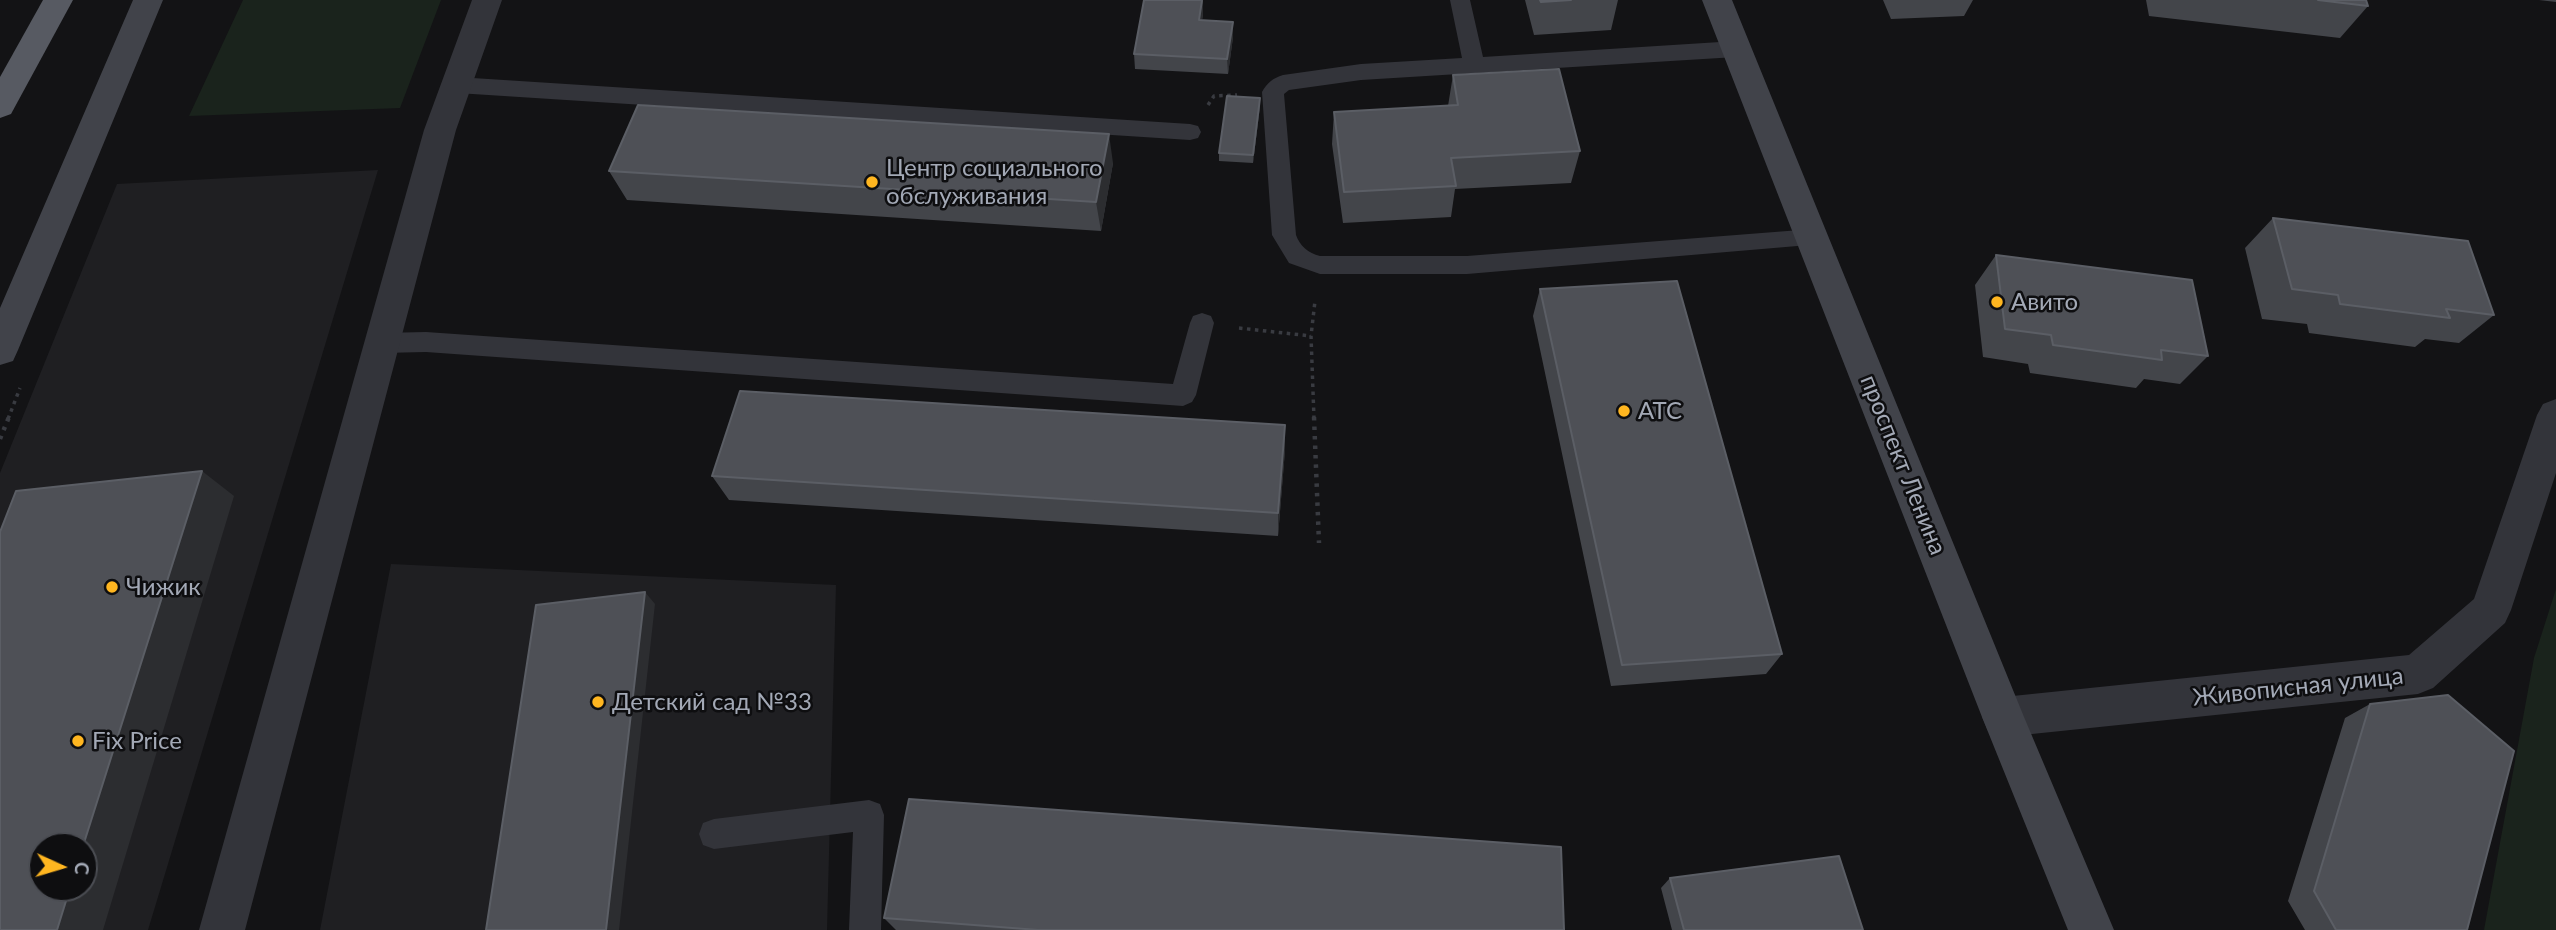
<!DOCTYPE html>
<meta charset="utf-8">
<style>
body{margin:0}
#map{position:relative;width:2556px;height:930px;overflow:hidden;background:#131315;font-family:Lato,sans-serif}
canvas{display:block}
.north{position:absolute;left:28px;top:832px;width:70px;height:70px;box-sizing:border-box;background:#0e0e10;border:2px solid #4a4c52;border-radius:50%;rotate:94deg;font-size:19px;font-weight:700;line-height:28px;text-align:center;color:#a3a9b6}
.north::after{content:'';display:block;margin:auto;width:24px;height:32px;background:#ffb620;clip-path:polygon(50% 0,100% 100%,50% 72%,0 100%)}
</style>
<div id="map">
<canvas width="2556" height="930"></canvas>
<div class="north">С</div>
</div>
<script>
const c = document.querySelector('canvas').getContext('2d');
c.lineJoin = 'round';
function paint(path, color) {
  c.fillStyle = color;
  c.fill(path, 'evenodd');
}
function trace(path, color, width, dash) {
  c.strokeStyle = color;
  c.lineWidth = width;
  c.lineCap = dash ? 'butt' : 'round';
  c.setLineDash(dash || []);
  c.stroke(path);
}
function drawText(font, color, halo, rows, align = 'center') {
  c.font = font + ' Lato,sans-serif';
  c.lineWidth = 5;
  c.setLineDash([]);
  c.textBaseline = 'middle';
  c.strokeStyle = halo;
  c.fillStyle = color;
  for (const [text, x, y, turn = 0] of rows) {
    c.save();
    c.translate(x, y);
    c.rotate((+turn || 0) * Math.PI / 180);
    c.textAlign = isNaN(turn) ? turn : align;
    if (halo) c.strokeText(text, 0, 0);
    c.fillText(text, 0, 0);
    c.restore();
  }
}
paint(new Path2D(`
 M378,170L148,930H0V473L117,184ZM42,846H84V888H42Z
 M391,564L836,585L827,930H320Z`), '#1f1f22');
paint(new Path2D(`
 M243,0H441L400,108L189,116Z
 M2556,589V930H2484L2534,658Z`), '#1a231c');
trace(new Path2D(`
 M1208,105L1214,96L1237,95
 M1239,328L1311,336
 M8,419L20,388
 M1314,419L1311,336L1315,301`), '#393b41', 3.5, [3.5, 4.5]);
trace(new Path2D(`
 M1314,417L1319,543
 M0,439L9,417`), '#393b41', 4.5, [3.5, 6]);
paint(new Path2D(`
 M1450,0H1470L1483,57L1736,41L1744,44L1747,49L1744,54L1736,57L1361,80L1289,90L1284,94L1296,235C1300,246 1308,253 1320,256H1467L1813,229L1821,232L1825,238L1821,244L1467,274H1320L1289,263L1272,235L1262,92C1267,83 1273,78 1283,75L1361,64L1462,58Z
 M457,77L1190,124L1198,126L1201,132L1198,138L1190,140L457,93L449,91L446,85L449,79Z
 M1202,313L1211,316L1214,323L1196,395L1192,402L1183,406L426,352L381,353L372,350L369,343L372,336L381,333L426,332L1173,384L1190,323L1193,316Z
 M869,800L880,804L884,815L881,930H849L853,832L714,849L703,845L699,834L703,823L714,819Z`), '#33343a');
paint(new Path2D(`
 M472,0H502L456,130L245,930H199L424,130Z
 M2556,399V473L2511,610L2505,623L2433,688L2418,694L2003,737L1988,731L1982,717L1988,703L2003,697L2409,655L2474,599L2537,415L2543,404Z`), '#33343a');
paint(new Path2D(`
 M133,0H163L18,350L13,361L0,365V308Z
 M1702,0H1732L2024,717L2114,930H2068L1982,717Z`), '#41434a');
paint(new Path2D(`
 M43,0H73L11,114L0,118V77Z`), '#575a62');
paint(new Path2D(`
 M1203,0V14L1202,20L1233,22V37L1228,74L1135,69L1134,54Z
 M1525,0H1618L1611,30L1534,35Z
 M1883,0H1973L1964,16L1891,19Z
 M2146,0H2366L2368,6L2340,38L2149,16Z
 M2539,0H2556V2Z
 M1453,75L1580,151L1571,183L1455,189L1451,217L1343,223L1332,144L1334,112L1448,106Z
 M1260,106L1253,163L1219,161V153Z
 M1113,163L1101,231L627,200L609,171Z
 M2273,218L2494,315L2459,343L2425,339L2415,347L2309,333L2307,324L2262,319L2245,248Z
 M1996,255L2208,356L2180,384L2144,379L2136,388L2030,373L2028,364L1983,357L1975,285Z
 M1540,289L1782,654L1766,674L1611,686L1533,316Z
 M1285,425V450L1278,536L729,500L712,476Z
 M2370,704L2467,930H2305L2288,901L2345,718Z
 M1670,878L1863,930H1672L1661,888Z
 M884,918L1564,930H896Z`), '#43454a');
paint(new Path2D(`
 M1203,0V14L1200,36L1199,20Z
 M1233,22V37L1228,74L1227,59Z
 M1260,98V106L1253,163V155Z
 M1109,134L1113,163L1101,231L1096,202Z
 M1285,425V450L1278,536V513Z
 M202,471L234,496L103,930H57L70,888H84L83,846Z
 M645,592L655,604L619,930H606Z`), '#2c2d30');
const building = new Path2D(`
 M1144,0H1202L1199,20L1233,22L1227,59L1134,54Z
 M1540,0H1571L1541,2Z
 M2318,0H2366L2368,6Z
 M1559,69L1580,151L1451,158L1456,186L1344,192L1334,112L1458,105L1453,75Z
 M1227,96L1260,98L1253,155L1219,153Z
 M638,105L1109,134L1096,202L609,171Z
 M2273,218L2468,241L2494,315L2446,309L2450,318L2340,304L2338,295L2292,289Z
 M1996,255L2192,280L2208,356L2161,350L2162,360L2053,345L2051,335L2005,329Z
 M1677,281L1782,654L1622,665L1540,289Z
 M740,391L1285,425L1278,513L712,476Z
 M202,471L83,846H42V888H70L57,930H0V532L16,491Z
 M645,592L606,930H486L536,605Z
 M2448,695L2514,751L2467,930H2336L2314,891L2370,704Z
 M909,799L1561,847L1564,930H1038L884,918Z
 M1839,856L1863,930H1684L1670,878Z`);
paint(building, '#4e5056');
trace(building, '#5b5e65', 2);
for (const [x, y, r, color] of [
 [872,182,7,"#ffb620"],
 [1997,302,7,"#ffb620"],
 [1624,411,7,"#ffb620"],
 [112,587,7,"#ffb620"],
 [598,702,7,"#ffb620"],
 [78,741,7,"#ffb620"]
]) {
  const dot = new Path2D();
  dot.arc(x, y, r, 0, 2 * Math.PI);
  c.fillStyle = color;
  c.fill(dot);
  trace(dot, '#0e0e10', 2.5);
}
drawText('24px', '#a3a9b6', '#0e0e10', [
 ["Центр социального",886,168],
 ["обслуживания",886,196],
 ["Авито",2011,302],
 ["АТС",1638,411],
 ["Чижик",126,587],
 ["Детский сад №33",612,702],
 ["Fix Price",92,741]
], 'left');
drawText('24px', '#a3a9b6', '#0e0e10', [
 ["проспект Ленина",1903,465,68],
 ["Живописная улица",2298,687,-6]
]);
</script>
